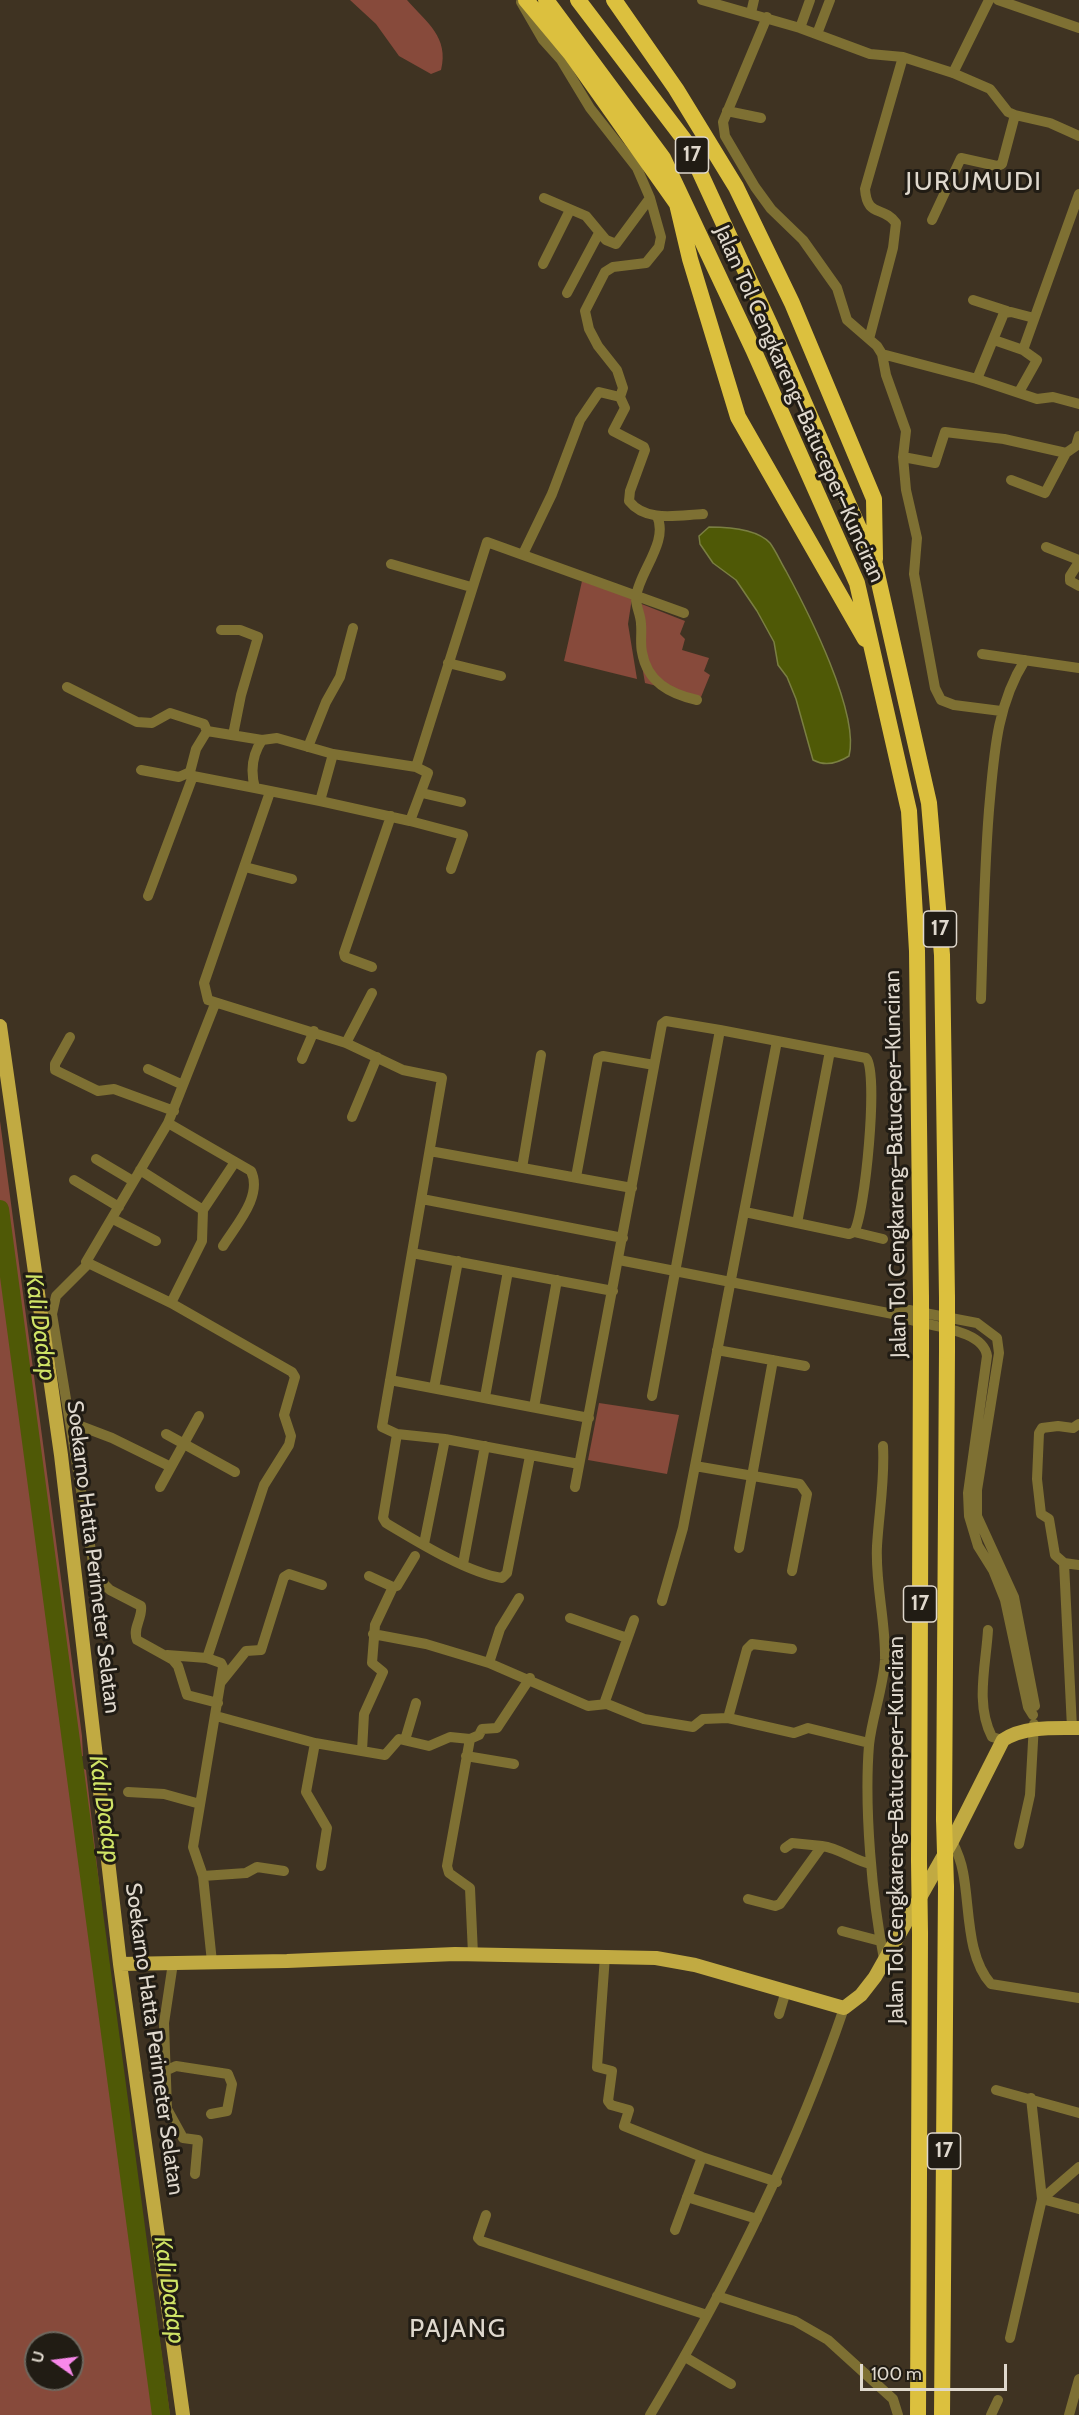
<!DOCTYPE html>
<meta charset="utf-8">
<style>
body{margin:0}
#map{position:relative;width:1079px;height:2415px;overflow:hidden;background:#3f3322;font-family:Cabin,sans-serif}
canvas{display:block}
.north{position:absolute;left:24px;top:2331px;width:60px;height:60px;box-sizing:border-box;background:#211c14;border:2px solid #6d675e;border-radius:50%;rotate:284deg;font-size:16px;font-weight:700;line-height:24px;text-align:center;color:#dfd8cd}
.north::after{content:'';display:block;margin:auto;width:21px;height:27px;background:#f888ea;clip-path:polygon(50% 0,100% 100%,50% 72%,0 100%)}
.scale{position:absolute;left:860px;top:2364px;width:147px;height:27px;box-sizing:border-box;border:3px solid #dfd8cd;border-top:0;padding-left:8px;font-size:18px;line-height:21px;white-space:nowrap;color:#dfd8cd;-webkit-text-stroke:4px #211c14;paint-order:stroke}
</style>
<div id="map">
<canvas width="1079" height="2415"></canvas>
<div class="north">U</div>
<div class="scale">100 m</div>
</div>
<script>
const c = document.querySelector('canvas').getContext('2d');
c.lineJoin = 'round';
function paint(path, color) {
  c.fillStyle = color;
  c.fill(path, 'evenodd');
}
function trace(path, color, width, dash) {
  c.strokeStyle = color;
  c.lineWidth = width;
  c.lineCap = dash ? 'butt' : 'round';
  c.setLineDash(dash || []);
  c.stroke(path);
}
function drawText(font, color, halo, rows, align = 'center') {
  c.font = font + ' Cabin,sans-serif';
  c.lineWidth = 6;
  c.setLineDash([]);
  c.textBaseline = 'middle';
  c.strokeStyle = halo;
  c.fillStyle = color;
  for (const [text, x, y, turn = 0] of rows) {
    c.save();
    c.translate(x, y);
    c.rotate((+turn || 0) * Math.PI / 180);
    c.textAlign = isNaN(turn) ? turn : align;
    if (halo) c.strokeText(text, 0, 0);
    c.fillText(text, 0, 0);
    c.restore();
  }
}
paint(new Path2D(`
 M350,0H407C427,23 449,37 441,70L431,74L399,56L376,24Z
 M582,581L632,598L628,624L637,679L564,661Z
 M639,603L685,621L680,634L685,639L682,650L709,658L704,671L710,675L701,697L645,683L641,660Z
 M0,1121L82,1736L83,1756L78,1758L79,1766L86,1770L109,1970L170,2415H0ZM36,2343H72V2379H36Z
 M599,1403L679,1415L667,1474L588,1460Z`), '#874a3b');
const water = new Path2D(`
 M709,527C727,527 757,529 770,543C776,551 781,563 786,571C807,610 860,713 849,756C838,763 826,767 813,760L796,699L787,677L778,665L774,642L757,611L736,580L713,563L700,544L699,536Z`);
paint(water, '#4f5906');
trace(water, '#7a7f42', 1.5);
trace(new Path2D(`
 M0,1209L161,2415`), '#4f5906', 18);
trace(new Path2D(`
 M702,0L800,28L870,54L903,57L953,73L990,89L1008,112L1015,115L1050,123L1079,136
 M998,0L1079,28
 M521,2L543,40L561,60L590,108L637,168L650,198L661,237L659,247L646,263L613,267L605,272L585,311L589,329L598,346L617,370L623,388L620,397L625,408L613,431L644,447L645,450L630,491L629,501C646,523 679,515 703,514
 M751,13L754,0
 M767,17L723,122L725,136L755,187L771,209L803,240L837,288L847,320L877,346L882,354L977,379L1037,399L1053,397L1079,404
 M800,28L810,0
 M817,34L830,0
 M953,73L989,0
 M727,111L761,118
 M544,198L586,216L606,240L616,244L650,198
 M932,220L961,158L997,166L1002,164L1015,115
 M543,264L570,210
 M567,293L599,233
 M973,300L1007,311
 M869,339L893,248L896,223C883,205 867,218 865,189L903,57
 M994,340L1023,350L1037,360L1019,392
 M1023,350L1079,194
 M882,354L886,375L906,431L903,457L906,490L917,538L914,574L935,688L941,700L954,705L1001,711
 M977,379L1004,313L1011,312L1034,318
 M903,457L935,463L945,432L1004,439L1066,453
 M1011,480L1045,493L1066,453L1076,446L1079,436
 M657,516C669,542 639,572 636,597C635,605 641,615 641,624C642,633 640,643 642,652C647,682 670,694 697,700
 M1046,547L1079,560
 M523,554L552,494L580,420L599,392L620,397
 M1079,562L1070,576V581L1079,586
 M391,564L471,587
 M221,630H240L258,637L241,695L233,735
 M982,654L1079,668
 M448,663L501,676
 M67,687L137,722L152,723L170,713L204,724L207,731
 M262,740C252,755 250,770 255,788L320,801L333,754
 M308,747L326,702L340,677L353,628
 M416,767L487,542L684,613
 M141,770L179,777L190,772
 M255,788L193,776L190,772L196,749L207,731L262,740L277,738L333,754L416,767L428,773L410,821L320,801
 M270,792L204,983L208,1000L346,1043L403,1070L442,1078L382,1427L397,1434L445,1439L579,1464
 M422,793L461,802
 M410,821L463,835L451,869
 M245,867L292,879
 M148,896L193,776
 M372,967L345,957L344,953L391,816
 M981,999C983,936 984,873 989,810C994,756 996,706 1025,660
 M70,1037L55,1064V1070L98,1091L114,1089L174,1111
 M346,1043L372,993
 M302,1059L314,1031
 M148,1069L183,1085
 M352,1117L377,1057
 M168,1123L251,1171C263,1196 236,1225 223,1246
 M430,1151L632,1188
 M96,1159L133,1181
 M522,1168L541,1055
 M140,1170L203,1210L202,1241L171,1303
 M576,1177L598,1058L603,1056L654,1065
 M74,1180L119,1207
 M422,1199L623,1238
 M203,1210L235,1162
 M113,1219L156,1241
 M797,1223L830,1051
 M854,1232L883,1239
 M412,1253L613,1291
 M619,1260L893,1314C919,1327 983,1326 987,1356L968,1493L969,1516L978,1546L993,1570L1005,1600L1028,1707L1033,1715
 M88,1264L56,1296L52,1314L95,1575L110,1590L141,1606C143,1618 132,1628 137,1640L173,1660L178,1666L187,1695L218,1703
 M893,1314L909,1310L977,1323L997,1338L999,1353L977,1490V1516L1014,1597L1035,1706
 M717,1350L805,1366
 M390,1380L589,1418
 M434,1388L458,1261
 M652,1396L720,1030L866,1058C879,1071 865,1215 854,1232L849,1234L745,1212
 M485,1397L508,1271
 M534,1407L557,1280
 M70,1422L112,1438L171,1467
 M166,1434L235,1472
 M397,1434L383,1518L386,1523C418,1542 466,1572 502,1578L507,1573L530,1456
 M883,1446C885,1480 879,1512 877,1546C875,1584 886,1622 885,1660C883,1689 872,1717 869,1745C864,1808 872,1898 884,1959
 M695,1466L800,1484L807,1494L792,1571
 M160,1487L199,1416
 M575,1487L662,1024L666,1021L720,1030
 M424,1544L445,1439
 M739,1548L773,1360
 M1064,1563L1079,1565
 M463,1564L485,1446
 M369,1576L393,1587L397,1586L415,1556
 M662,1601L683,1528L777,1041
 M570,1618L627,1638
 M988,1630C986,1665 975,1704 992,1737L1003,1740
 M373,1634L426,1644L489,1663L588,1706L607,1704L644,1719L693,1727L703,1719L728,1718L794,1733L808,1728L869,1743
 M167,1655L207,1658L221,1663L223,1667L193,1847L203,1876L212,1962
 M207,1658L264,1485L289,1445L291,1436L284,1415L295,1377L292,1372L171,1303L86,1262L168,1123L215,1004
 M489,1663L500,1629L519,1598
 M221,1682L246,1651L261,1650L284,1577L289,1574L322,1585
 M604,1704L634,1620
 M216,1716L315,1743L385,1755L399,1739L429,1746L450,1737L470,1739L479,1735L482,1729L497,1728L530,1678
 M728,1718L747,1649L752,1644L792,1649
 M1072,1728L1064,1563L1055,1555L1049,1519L1041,1514L1037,1479L1039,1433L1042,1428L1058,1426L1073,1428L1079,1424
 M470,1739L447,1866L449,1873L470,1888L473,1954
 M405,1740L416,1703
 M315,1743L306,1792L327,1828L321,1866
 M362,1751L364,1714L383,1672L372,1663L375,1625L393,1587
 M466,1756L514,1764
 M128,1792L164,1794L200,1804
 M952,1841C957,1851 961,1861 963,1872C970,1907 966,1956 991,1984L1079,1998
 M1019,1844L1030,1795L1034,1724
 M785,1848L792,1843L822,1846
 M203,1876L246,1873L257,1867L284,1871
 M748,1899L775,1906L780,1904L822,1846C840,1848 854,1861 871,1864
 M842,1931L880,1941
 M605,1956L597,2067L612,2071L608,2101L611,2105L629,2110L624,2126L702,2157L777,2182
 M173,1963L164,2023L167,2109L183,2138L198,2140L195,2174
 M779,2014L786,1991
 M165,2071L176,2066L228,2074L232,2084L227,2111L211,2114
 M996,2090L1079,2113
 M1031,2098L1042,2199L1079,2209
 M687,2197L757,2219
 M486,2215L478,2238L481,2241L707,2315
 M675,2230L702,2157
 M717,2296L795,2321L828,2340L893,2399L898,2415
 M1010,2338L1042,2199L1079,2167
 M685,2357L731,2384
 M650,2415C729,2284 795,2152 844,2008
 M991,2415L998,2400
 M1069,2415L1079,2379`), '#7e7033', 10);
trace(new Path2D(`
 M0,1026L61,1455L120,1964L183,2415
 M120,1964L287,1961L455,1954L656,1958L695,1965L844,2008L861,1995L875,1977L952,1841L1003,1740C1024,1726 1054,1728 1079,1728`), '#c1aa42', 14);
trace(new Path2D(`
 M526,0L571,54L677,204L690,259L738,417L865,639
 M546,0L663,158L753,349L857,583L909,811L917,951L921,1298
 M578,0L686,142L773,331L875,565L929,803L942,955L947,1298
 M614,0L676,89L736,187L792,303L874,499L875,559
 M944,1819L947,1351
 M919,1860L921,1348
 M918,2415L920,1934
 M942,2415L946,1887`), '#dcc03e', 16);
trace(new Path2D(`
 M947,1298V1351
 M921,1348V1298
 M944,1819L946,1887
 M919,1860L920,1934`), '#dcc03e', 16);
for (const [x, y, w] of [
 [692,155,33],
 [940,929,33],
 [920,1604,33],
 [944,2151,33]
]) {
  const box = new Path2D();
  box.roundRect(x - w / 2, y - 18, w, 36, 4.5);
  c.fillStyle = '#211c14';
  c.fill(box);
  trace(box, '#dfd8cd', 1.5);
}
drawText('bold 21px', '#dfd8cd', null, [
 ["17",692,155],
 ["17",940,929],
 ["17",920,1604],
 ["17",944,2151]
]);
drawText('22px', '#dfd8cd', '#211c14', [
 ["Jalan Tol Cengkareng–Batuceper–Kunciran",799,404,66],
 ["Jalan Tol Cengkareng–Batuceper–Kunciran",896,1164,-91],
 ["Soekarno Hatta Perimeter Selatan",93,1557,83],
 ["Jalan Tol Cengkareng–Batuceper–Kunciran",897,1830,-90],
 ["Soekarno Hatta Perimeter Selatan",154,2039,82]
]);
drawText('italic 24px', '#d0e466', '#211c14', [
 ["Kali Dadap",40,1327,82],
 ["Kali Dadap",104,1809,82],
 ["Kali Dadap",169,2290,82]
]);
c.letterSpacing = '1.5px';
drawText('26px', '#dfd8cd', '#211c14', [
 ["JURUMUDI",974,182],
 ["PAJANG",458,2329]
]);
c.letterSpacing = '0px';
</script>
